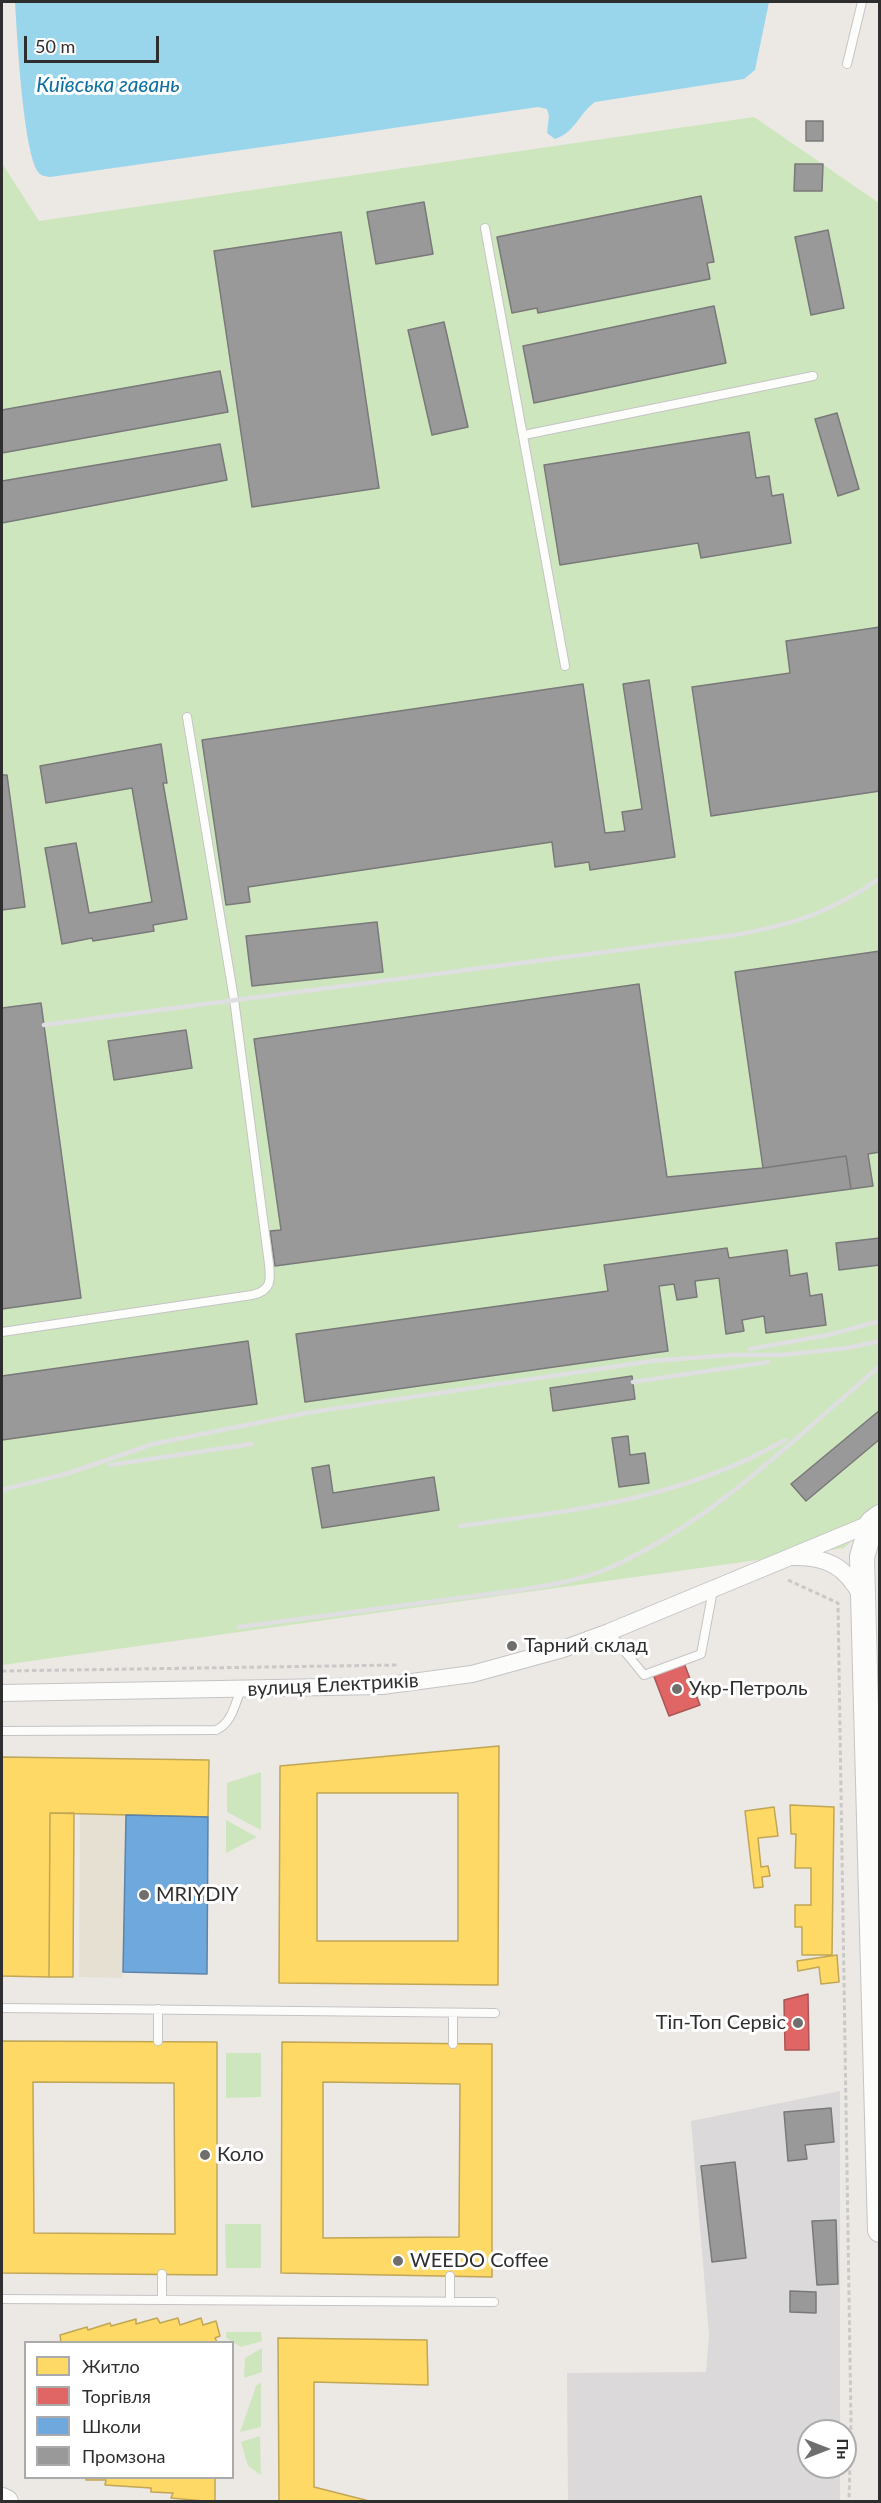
<!DOCTYPE html>
<meta charset="utf-8">
<style>
body{margin:0}
#map{position:relative;width:881px;height:2503px;overflow:hidden;background:#ece8e4;font-family:Lato,sans-serif}
canvas{display:block}
.frame{position:absolute;inset:0;border:3px solid #2e2e2e;pointer-events:none}
.legend{position:absolute;left:24px;top:2341px;width:210px;height:138px;box-sizing:border-box;background:#fff;border:2px solid #ababab;margin:0;padding:8px 10px;list-style:none;font-size:18px;color:#2e2e2e}
.legend li{display:flex;align-items:center;gap:12px;height:30px}
.legend b{width:30px;border:2px solid #ababab}
.north{position:absolute;left:797px;top:2419px;width:60px;height:60px;box-sizing:border-box;background:#fff;border:2px solid #ababab;border-radius:50%;rotate:90deg;font-size:16px;font-weight:700;line-height:24px;text-align:center;color:#2e2e2e}
.north::after{content:'';display:block;margin:auto;width:21px;height:27px;background:#706f6e;clip-path:polygon(50% 0,100% 100%,50% 72%,0 100%)}
.scale{position:absolute;left:24px;top:36px;width:135px;height:27px;box-sizing:border-box;border:3px solid #2e2e2e;border-top:0;padding-left:8px;font-size:18px;line-height:21px;white-space:nowrap;color:#2e2e2e;-webkit-text-stroke:4px #fff;paint-order:stroke}
</style>
<div id="map">
<canvas width="881" height="2503"></canvas>
<div class="frame"></div>
<ul class="legend">
<li><b style="height:16px;background:#ffd966"></b>Житло</li>
<li><b style="height:16px;background:#e06666"></b>Торгівля</li>
<li><b style="height:16px;background:#6fa8dc"></b>Школи</li>
<li><b style="height:16px;background:#999"></b>Промзона</li>
</ul>
<div class="north">Пн</div>
<div class="scale">50 m</div>
</div>
<script>
const c = document.querySelector('canvas').getContext('2d');
c.lineJoin = 'round';
function paint(path, color) {
  c.fillStyle = color;
  c.fill(path, 'evenodd');
}
function trace(path, color, width, dash) {
  c.strokeStyle = color;
  c.lineWidth = width;
  c.lineCap = dash ? 'butt' : 'round';
  c.setLineDash(dash || []);
  c.stroke(path);
}
function drawText(font, color, halo, rows, align = 'center') {
  c.font = font + ' Lato,sans-serif';
  c.lineWidth = 6;
  c.setLineDash([]);
  c.textBaseline = 'middle';
  c.strokeStyle = halo;
  c.fillStyle = color;
  for (const [text, x, y, turn = 0] of rows) {
    c.save();
    c.translate(x, y);
    c.rotate((+turn || 0) * Math.PI / 180);
    c.textAlign = isNaN(turn) ? turn : align;
    if (halo) c.strokeText(text, 0, 0);
    c.fillText(text, 0, 0);
    c.restore();
  }
}
paint(new Path2D(`
 M840,2091V2431H809V2467H840V2501H568L567,2373L706,2372L709,2335L691,2121Z`), '#dcd9db');
paint(new Path2D(`
 M80,1813L208,1817L207,1974L123,1972L122,1978L79,1977Z`), '#e6e0d3');
paint(new Path2D(`
 M754,117L879,203L880,1515L844,1548L2,1665V163L39,221Z
 M261,1772V1830L227,1812V1783Z
 M226,1820L257,1837L226,1853Z
 M226,2053H261V2097L226,2098Z
 M225,2224H261V2268H226Z
 M226,2332H261L262,2341L241,2347L226,2338Z
 M262,2348V2372L244,2378L245,2358Z
 M261,2382V2427L240,2432L256,2386Z
 M260,2436L261,2475L248,2466L241,2442Z`), '#cee6be');
paint(new Path2D(`
 M15,2H769L755,70L744,79L595,102C579,113 576,132 555,139L547,133L549,116L547,109L538,107C375,131 213,154 50,177C44,176 41,176 38,172C23,149 17,34 15,2Z`), '#99d6ec');
const homes = new Path2D(`
 M499,1746L498,1985L279,1983L280,1766ZM317,1793H458V1941H317Z
 M2,1757L209,1760L208,1817L50,1813L49,1977L2,1976Z
 M790,1805L834,1807L832,1955H802V1927H795V1905H811V1868H795L796,1834H791Z
 M774,1807L778,1836L758,1838L761,1867L768,1866L770,1876L762,1877L763,1887L754,1888L745,1811Z
 M50,1813H74L73,1977H49Z
 M837,1955L839,1982L821,1984L819,1967L798,1971L797,1961Z
 M2,2041L217,2042V2275L2,2273ZM33,2082L174,2083L175,2234L34,2233Z
 M282,2042L492,2044V2277L281,2273ZM323,2082L460,2084L459,2237L323,2238Z
 M157,2318L160,2323L178,2318L180,2325L201,2318L203,2325L216,2321L220,2336L215,2338L217,2342H61L60,2335L87,2327L88,2330L110,2323L111,2326L136,2319V2324Z
 M278,2338L427,2340L428,2385L314,2382V2487L373,2502H279Z
 M86,2478H215V2502L171,2498L173,2493L151,2492V2488L105,2485L106,2480H86Z`);
paint(homes, '#ffd966');
trace(homes, '#c0a655', 1.5);
const shops = new Path2D(`
 M684,1663L700,1705L669,1716L653,1674Z
 M808,1994L809,2050H785L784,2000Z`);
paint(shops, '#e06666');
trace(shops, '#ab5555', 1.5);
const schools = new Path2D(`
 M126,1815L208,1817L207,1974L123,1972Z`);
paint(schools, '#6fa8dc');
trace(schools, '#5c83a8', 1.5);
const industry = new Path2D(`
 M806,121H823V141H806Z
 M795,164H823L822,191H794Z
 M701,196L714,262L707,263L710,279L538,313L537,308L512,313L497,237Z
 M424,202L433,254L376,264L367,212Z
 M828,230L844,308L811,315L795,237Z
 M341,232L379,488L252,507L214,251Z
 M714,306L726,363L534,403L523,346Z
 M444,322L468,427L432,435L408,330Z
 M220,371L228,412L2,453V410Z
 M837,413L859,489L838,496L815,419Z
 M749,432L756,478L769,476L772,496L783,494L791,543L701,558L698,543L560,565L544,465Z
 M220,444L227,480L2,523V481Z
 M880,627V791L711,816L692,687L790,673L786,641Z
 M649,680L675,857L590,870L589,862L555,867L552,842L248,887L250,902L226,905L202,740L583,684L605,833L625,831L622,812L642,809L623,684Z
 M161,744L167,783H163L187,919L153,925L154,931L93,941L92,938L62,944L45,848L76,843L89,913L152,902L132,788L46,803L40,766Z
 M2,775H7L25,907L2,910Z
 M377,922L383,972L252,986L246,936Z
 M880,951V1152L868,1154L873,1186L851,1189L846,1156L763,1168L735,972Z
 M639,984L667,1177L763,1168L846,1156L851,1189L275,1266L270,1231L281,1230L254,1039Z
 M41,1003L81,1298L2,1309V1008Z
 M186,1030L192,1068L114,1080L108,1041Z
 M880,1238V1265L839,1270L836,1243Z
 M727,1248L729,1258L787,1250L790,1276L807,1273L810,1296L822,1294L826,1325L766,1333L764,1316L742,1320L744,1331L726,1334L719,1278L695,1281L697,1297L677,1300L674,1284L659,1286L668,1351L305,1402L296,1334L608,1291L604,1265Z
 M248,1341L257,1404L2,1440V1376Z
 M632,1376L635,1399L553,1411L550,1388Z
 M880,1410V1439L806,1501L791,1484Z
 M628,1436L630,1455L645,1453L649,1483L619,1487L612,1438Z
 M329,1465L333,1493L434,1477L439,1510L322,1528L312,1468Z
 M831,2108L834,2142L805,2145L807,2159L788,2161L784,2112Z
 M735,2162L746,2258L712,2262L701,2166Z
 M836,2220L838,2284L817,2285L812,2221Z
 M790,2291L816,2292V2313L790,2312Z`);
paint(industry, '#999');
trace(industry, '#797979', 1.5);
const lane = new Path2D(`
 M847,64L862,2
 M485,228L565,666
 M524,435L813,376
 M2,1332L252,1295C271,1291 271,1281 269,1264L234,999L187,717
 M609,1632L644,1675L701,1654L713,1590
 M2,1731L216,1730C232,1723 235,1704 241,1689
 M2,2008L495,2013
 M158,2009V2041
 M453,2013V2044
 M450,2276V2301
 M2,2299L494,2302
 M162,2300V2274`);
const street = new Path2D(`
 M793,1557C825,1556 846,1566 861,1596
 M2,1693L382,1686L472,1674L563,1649L609,1632L872,1523`);
const secondary = new Path2D(`
 M880,1517L872,1523L862,1557L880,2230
 M2,2500L6,2502`);
trace(lane, '#c5c4c5', 10);
trace(street, '#c5c4c5', 18);
trace(secondary, '#c5c4c5', 26);
trace(new Path2D(`
 M788,1580L838,1603L851,2421L849,2502
 M2,1671L398,1665`), '#c9c9c8', 3, [4.5, 3]);
trace(lane, '#fcfcfb', 8);
trace(street, '#fcfcfb', 16);
trace(secondary, '#fcfcfb', 24);
trace(new Path2D(`
 M44,1025L735,935C794,924 830,913 880,878
 M750,1349L828,1335L880,1321
 M842,1349L880,1341
 M633,1382L768,1362
 M110,1465L252,1444
 M2,1490L69,1473L153,1444L306,1413L652,1361L731,1355H781L848,1348
 M460,1526C576,1510 680,1500 785,1440
 M239,1627L520,1590C550,1585 582,1580 609,1568C712,1522 795,1438 880,1366`), '#dfdfe1', 4.5);
for (const [x, y, r, color] of [
 [512,1646,6,"#706f6e"],
 [677,1689,6,"#706f6e"],
 [144,1895,6,"#706f6e"],
 [798,2023,6,"#706f6e"],
 [205,2155,6,"#706f6e"],
 [398,2261,6,"#706f6e"]
]) {
  const dot = new Path2D();
  dot.arc(x, y, r, 0, 2 * Math.PI);
  c.fillStyle = color;
  c.fill(dot);
  trace(dot, '#fff', 2);
}
drawText('20px', '#2e2e2e', '#fff', [
 ["Тарний склад",524,1646],
 ["Укр-Петроль",689,1689],
 ["MRIYDIY",156,1895],
 ["Тіп-Топ Сервіс",786,2023,"right"],
 ["Коло",217,2155],
 ["WEEDO Coffee",410,2261]
], 'left');
drawText('20px', '#2e2e2e', '#fff', [
 ["вулиця Електриків",333,1685,-3]
]);
drawText('italic 21px', '#0d6fa3', '#fff', [
 ["Київська гавань",108,85]
]);
</script>
